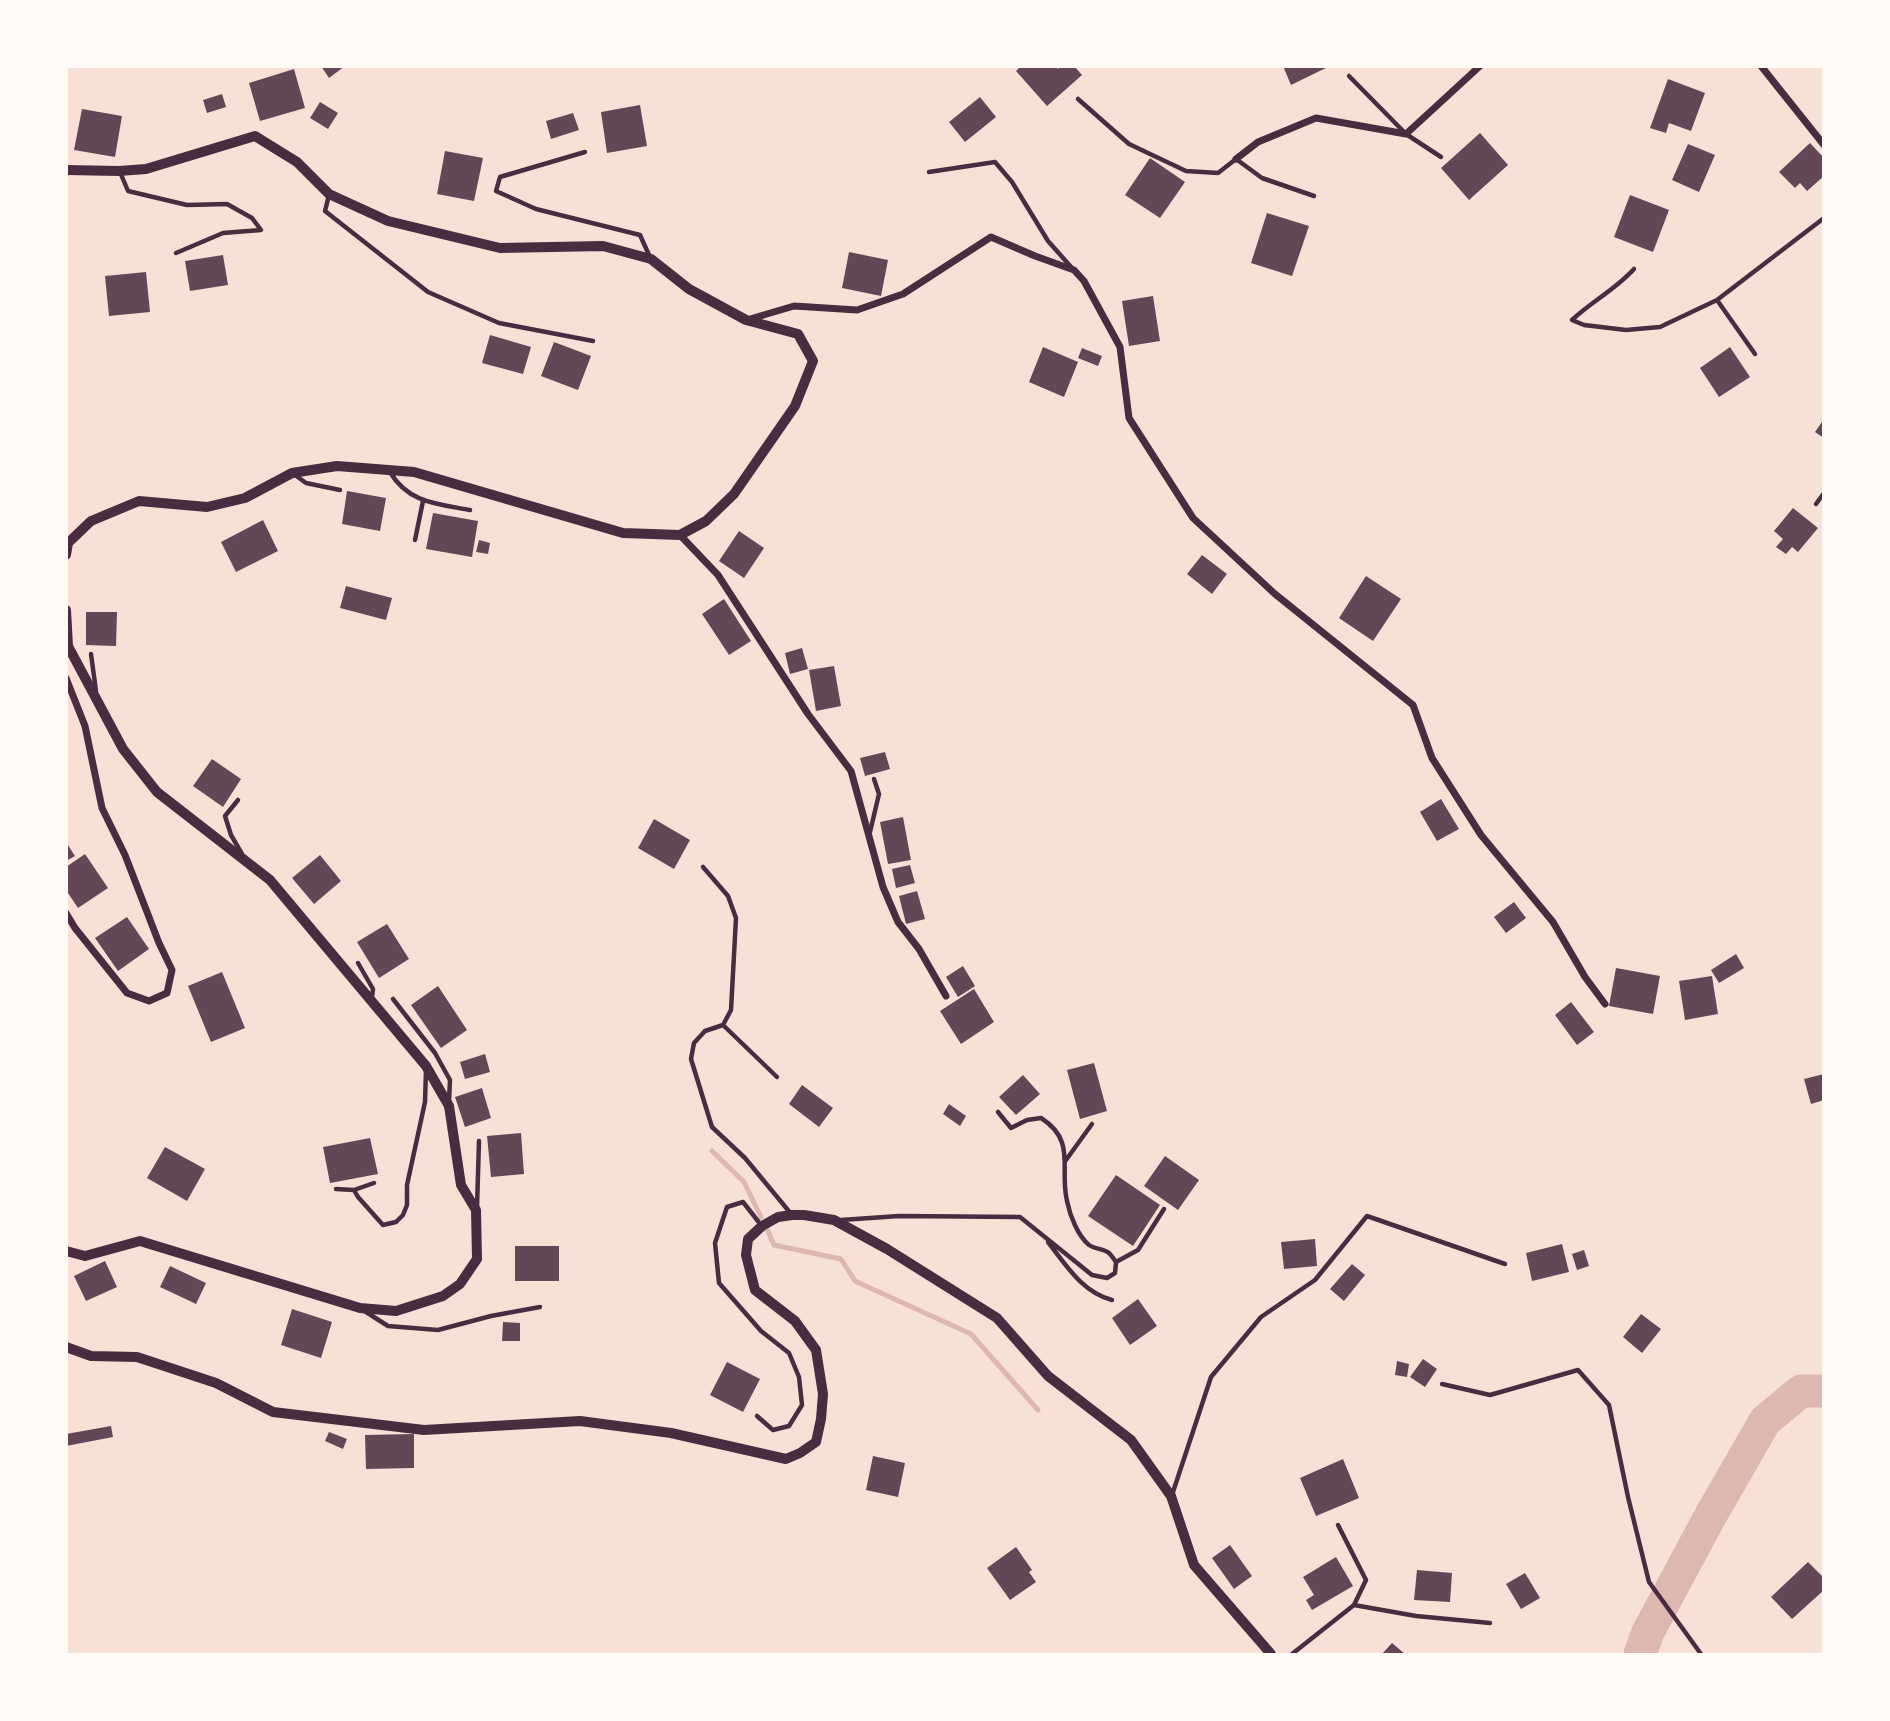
<!DOCTYPE html>
<style>
body{margin:0}
#map{position:relative;width:1890px;height:1721px;overflow:hidden;background:#f7e1d7;font-family:"Crimson Pro",serif}
canvas{display:block}
.frame{position:absolute;inset:0;border:68px solid #fffaf5;pointer-events:none}
</style>
<div id="map">
<canvas width="1890" height="1721"></canvas>
<div class="frame"></div>
</div>
<script>
const c = document.querySelector('canvas').getContext('2d');
c.lineJoin = 'round';
function trace(path, color, width, dash) {
  c.strokeStyle = color;
  c.lineWidth = width;
  c.lineCap = dash ? 'butt' : 'round';
  c.setLineDash(dash || []);
  c.stroke(path);
}
function paint(path, color) {
  c.fillStyle = color;
  c.fill(path, 'evenodd');
}
trace(new Path2D(`
 M712,1151L744,1182L761,1217
 M767,1229L774,1245L841,1259L855,1281L971,1334L1038,1410`), '#dcb8b0', 5);
trace(new Path2D(`
 M1640,1654L1648,1632L1712,1513L1765,1421L1801,1391H1824`), '#dcb8b0', 33);
paint(new Path2D(`
 M321,66H345L329,78Z
 M1021,66H1056L1058,69L1061,66H1074L1082,75L1047,106L1016,71Z
 M1283,66H1330L1291,85Z
 M294,69L305,108L260,121L249,83Z
 M1668,79L1705,93L1691,131L1669,123L1666,133L1650,128Z
 M222,94L226,107L207,113L203,100Z
 M980,97L996,117L965,142L949,122Z
 M320,102L338,113L328,129L310,118Z
 M640,105L647,146L607,153L601,112Z
 M82,109L122,116L115,157L74,150Z
 M573,113L579,130L551,139L546,121Z
 M1480,133L1508,165L1469,200L1441,168Z
 M1810,143L1824,158V176L1807,191L1800,183L1795,188L1779,172Z
 M1688,144L1715,155L1699,192L1672,180Z
 M445,151L483,158L474,201L437,194Z
 M1150,158L1185,182L1160,218L1125,195Z
 M1630,195L1669,210L1653,252L1614,237Z
 M1267,213L1309,226L1292,276L1251,263Z
 M849,252L888,260L881,296L842,288Z
 M223,255L228,285L190,291L185,261Z
 M146,272L150,312L109,316L105,276Z
 M1153,296L1160,341L1129,346L1122,301Z
 M490,335L531,347L523,374L482,363Z
 M554,342L591,356L578,390L541,376Z
 M1043,347L1078,362L1064,397L1029,382Z
 M1730,347L1750,377L1719,397L1700,368Z
 M1082,348L1102,356L1098,366L1078,358Z
 M1824,419V438L1815,432Z
 M347,491L386,498L380,531L342,524Z
 M1793,508L1818,528L1798,552L1792,547L1786,554L1776,547L1783,539L1774,531Z
 M433,513L478,521L472,557L426,549Z
 M263,520L278,551L236,572L221,542Z
 M739,531L764,548L744,578L719,561Z
 M479,540L490,543L488,554L476,552Z
 M1202,555L1227,574L1212,594L1187,574Z
 M1366,576L1401,599L1373,641L1339,618Z
 M346,586L392,598L386,620L340,608Z
 M724,599L751,641L729,655L702,614Z
 M86,612H117L116,646L86,645Z
 M802,648L808,669L790,674L785,653Z
 M834,666L841,706L816,711L809,670Z
 M885,752L890,769L865,776L860,758Z
 M212,759L241,779L223,807L193,786Z
 M1441,799L1459,829L1437,841L1420,812Z
 M903,817L911,860L888,864L880,822Z
 M654,819L690,840L674,869L638,848Z
 M66,842L75,856L66,861Z
 M85,854L108,888L78,908L66,890V867Z
 M320,855L341,881L314,904L292,878Z
 M910,865L915,883L896,888L892,869Z
 M917,891L925,919L906,924L899,896Z
 M1514,902L1526,918L1506,933L1494,917Z
 M127,917L149,949L118,971L95,938Z
 M387,924L409,959L379,978L357,942Z
 M1736,954L1744,968L1719,983L1711,970Z
 M963,966L975,986L958,997L946,977Z
 M1616,968L1660,976L1653,1014L1609,1006Z
 M222,972L245,1028L211,1042L188,986Z
 M1712,976L1718,1014L1685,1020L1679,981Z
 M438,986L467,1030L441,1048L411,1005Z
 M974,989L994,1022L961,1044L940,1011Z
 M1571,1002L1594,1032L1577,1045L1555,1015Z
 M485,1054L490,1072L465,1079L460,1062Z
 M1094,1063L1107,1111L1080,1119L1067,1070Z
 M1824,1074V1100L1811,1104L1804,1079Z
 M1023,1075L1040,1094L1016,1115L999,1097Z
 M802,1085L833,1108L819,1127L789,1104Z
 M482,1088L491,1118L465,1127L455,1097Z
 M949,1104L966,1116L960,1126L943,1114Z
 M521,1133L524,1174L491,1177L487,1136Z
 M370,1138L378,1174L330,1183L323,1147Z
 M165,1147L205,1169L187,1201L147,1178Z
 M1165,1156L1199,1180L1178,1210L1144,1186Z
 M1116,1175L1160,1205L1133,1246L1088,1216Z
 M1315,1239L1317,1266L1284,1269L1281,1242Z
 M1562,1244L1569,1272L1532,1281L1526,1253Z
 M515,1246H559V1281H515Z
 M1584,1250L1589,1266L1577,1270L1572,1254Z
 M105,1261L117,1287L86,1301L74,1276Z
 M1352,1264L1365,1275L1344,1301L1330,1289Z
 M170,1266L206,1283L196,1304L160,1287Z
 M1138,1299L1157,1326L1130,1345L1112,1318Z
 M292,1309L332,1322L321,1358L281,1345Z
 M1641,1314L1661,1329L1642,1353L1623,1337Z
 M503,1322L520,1323V1341H502Z
 M1423,1359L1437,1369L1425,1387L1410,1377Z
 M1397,1361L1409,1364L1407,1377L1395,1375Z
 M727,1362L760,1379L743,1412L710,1395Z
 M111,1426L113,1437L66,1446V1434Z
 M329,1432L347,1439L343,1449L325,1441Z
 M414,1434V1468L366,1469L365,1435Z
 M873,1456L905,1463L898,1497L866,1490Z
 M1343,1459L1359,1498L1316,1516L1300,1478Z
 M1230,1545L1252,1576L1234,1589L1212,1558Z
 M1016,1547L1032,1570L1029,1572L1036,1582L1010,1600L987,1568Z
 M1336,1557L1353,1586L1312,1610L1306,1600L1314,1595L1303,1577Z
 M1808,1562L1824,1578V1590L1792,1619L1771,1597Z
 M1417,1570L1452,1573L1450,1602L1414,1600Z
 M1525,1573L1540,1598L1521,1609L1506,1584Z
 M1392,1643L1405,1654H1382Z`), '#644757');
trace(new Path2D(`
 M1349,76L1406,134L1441,157
 M1078,99L1129,144L1186,171L1218,173L1236,159L1262,178L1314,196
 M585,152L500,177L496,191L536,209L640,235L649,255
 M120,172L128,191L187,205L227,204L252,218L261,230L223,233L176,253
 M929,172L995,162L1012,182L1048,241L1072,268
 M329,195L325,211L428,292L499,323L593,341
 M1634,269C1616,289 1591,302 1572,320L1584,325L1626,330L1660,327L1717,300L1824,218
 M1717,300L1755,354
 M390,472C408,503 438,504 470,510
 M295,475L306,483L340,490
 M1816,504L1824,493
 M415,540L423,501
 M91,654L96,691
 M238,800L225,816L231,835L242,854
 M870,832L879,794L874,779
 M703,867L728,896L736,918L731,1010L723,1025L705,1031L694,1043L691,1059L712,1127L745,1158L792,1215
 M358,963L373,989L372,997
 M393,999L435,1053L450,1080L449,1101
 M723,1025L777,1077
 M1066,1160L1092,1124
 M336,1189L354,1190L374,1183
 M354,1190L358,1197L383,1225L396,1222L403,1215L407,1205V1185L425,1102L426,1070
 M477,1207L479,1141
 M841,1220L899,1216L1020,1217L1092,1275L1107,1278L1115,1273L1116,1262C1114,1259 1112,1256 1109,1253C1104,1249 1095,1249 1089,1245C1078,1236 1070,1216 1067,1201C1059,1168 1077,1141 1041,1118L1027,1120L1011,1128L998,1112
 M1048,1242C1066,1265 1082,1292 1112,1300
 M1116,1262L1138,1250L1164,1209
 M366,1312L388,1326L438,1330L491,1316L540,1307
 M1442,1384L1490,1395L1578,1370L1609,1405L1628,1497L1649,1582L1701,1654
 M757,1416L773,1430L789,1426L802,1405L799,1377L789,1353L761,1331L719,1283L715,1243L727,1207L743,1202L761,1225
 M1172,1495L1211,1377L1261,1317L1315,1280L1367,1216L1505,1264
 M1338,1525L1366,1580L1354,1605
 M1292,1654L1354,1605L1416,1616L1490,1623`), '#4a2c40', 4.5);
trace(new Path2D(`
 M1761,66L1824,145
 M1236,159L1258,142L1316,118L1406,134L1480,66
 M750,319L794,306L857,310L903,294L991,237L1035,256L1074,270L1084,281L1120,347L1129,418L1193,518L1275,594L1413,705L1432,758L1481,835L1553,922L1585,977L1605,1004
 M680,535L718,575L808,714L851,771L883,887L898,922L919,949L946,996
 M66,678L85,726L102,808L125,855L159,943L172,970L167,993L149,1001L127,993L75,928L66,913`), '#4a2c40', 7);
trace(new Path2D(`
 M66,170L119,171L146,169L255,136L297,162L329,194L388,221L500,248L603,246L651,259L689,289L746,320L798,334L813,361L795,406L734,494L706,521L680,535L623,533L414,472L337,466L292,473L245,498L207,507L139,501L91,521L68,543L66,555
 M66,610L68,646L123,749L157,792L270,880L426,1066L449,1106L461,1185L476,1210L477,1259L460,1284L443,1296L396,1311L360,1308L140,1241L85,1256L66,1251
 M66,1347L91,1356L137,1357L216,1383L273,1412L424,1430L580,1421L671,1433L786,1459L800,1453L816,1442L821,1419L823,1394L816,1350L795,1321L755,1290L746,1255L748,1239L762,1226L778,1217L792,1215H804L834,1220L887,1249L997,1318L1048,1376L1131,1440L1171,1496L1194,1565L1271,1654`), '#4a2c40', 10);
</script>
